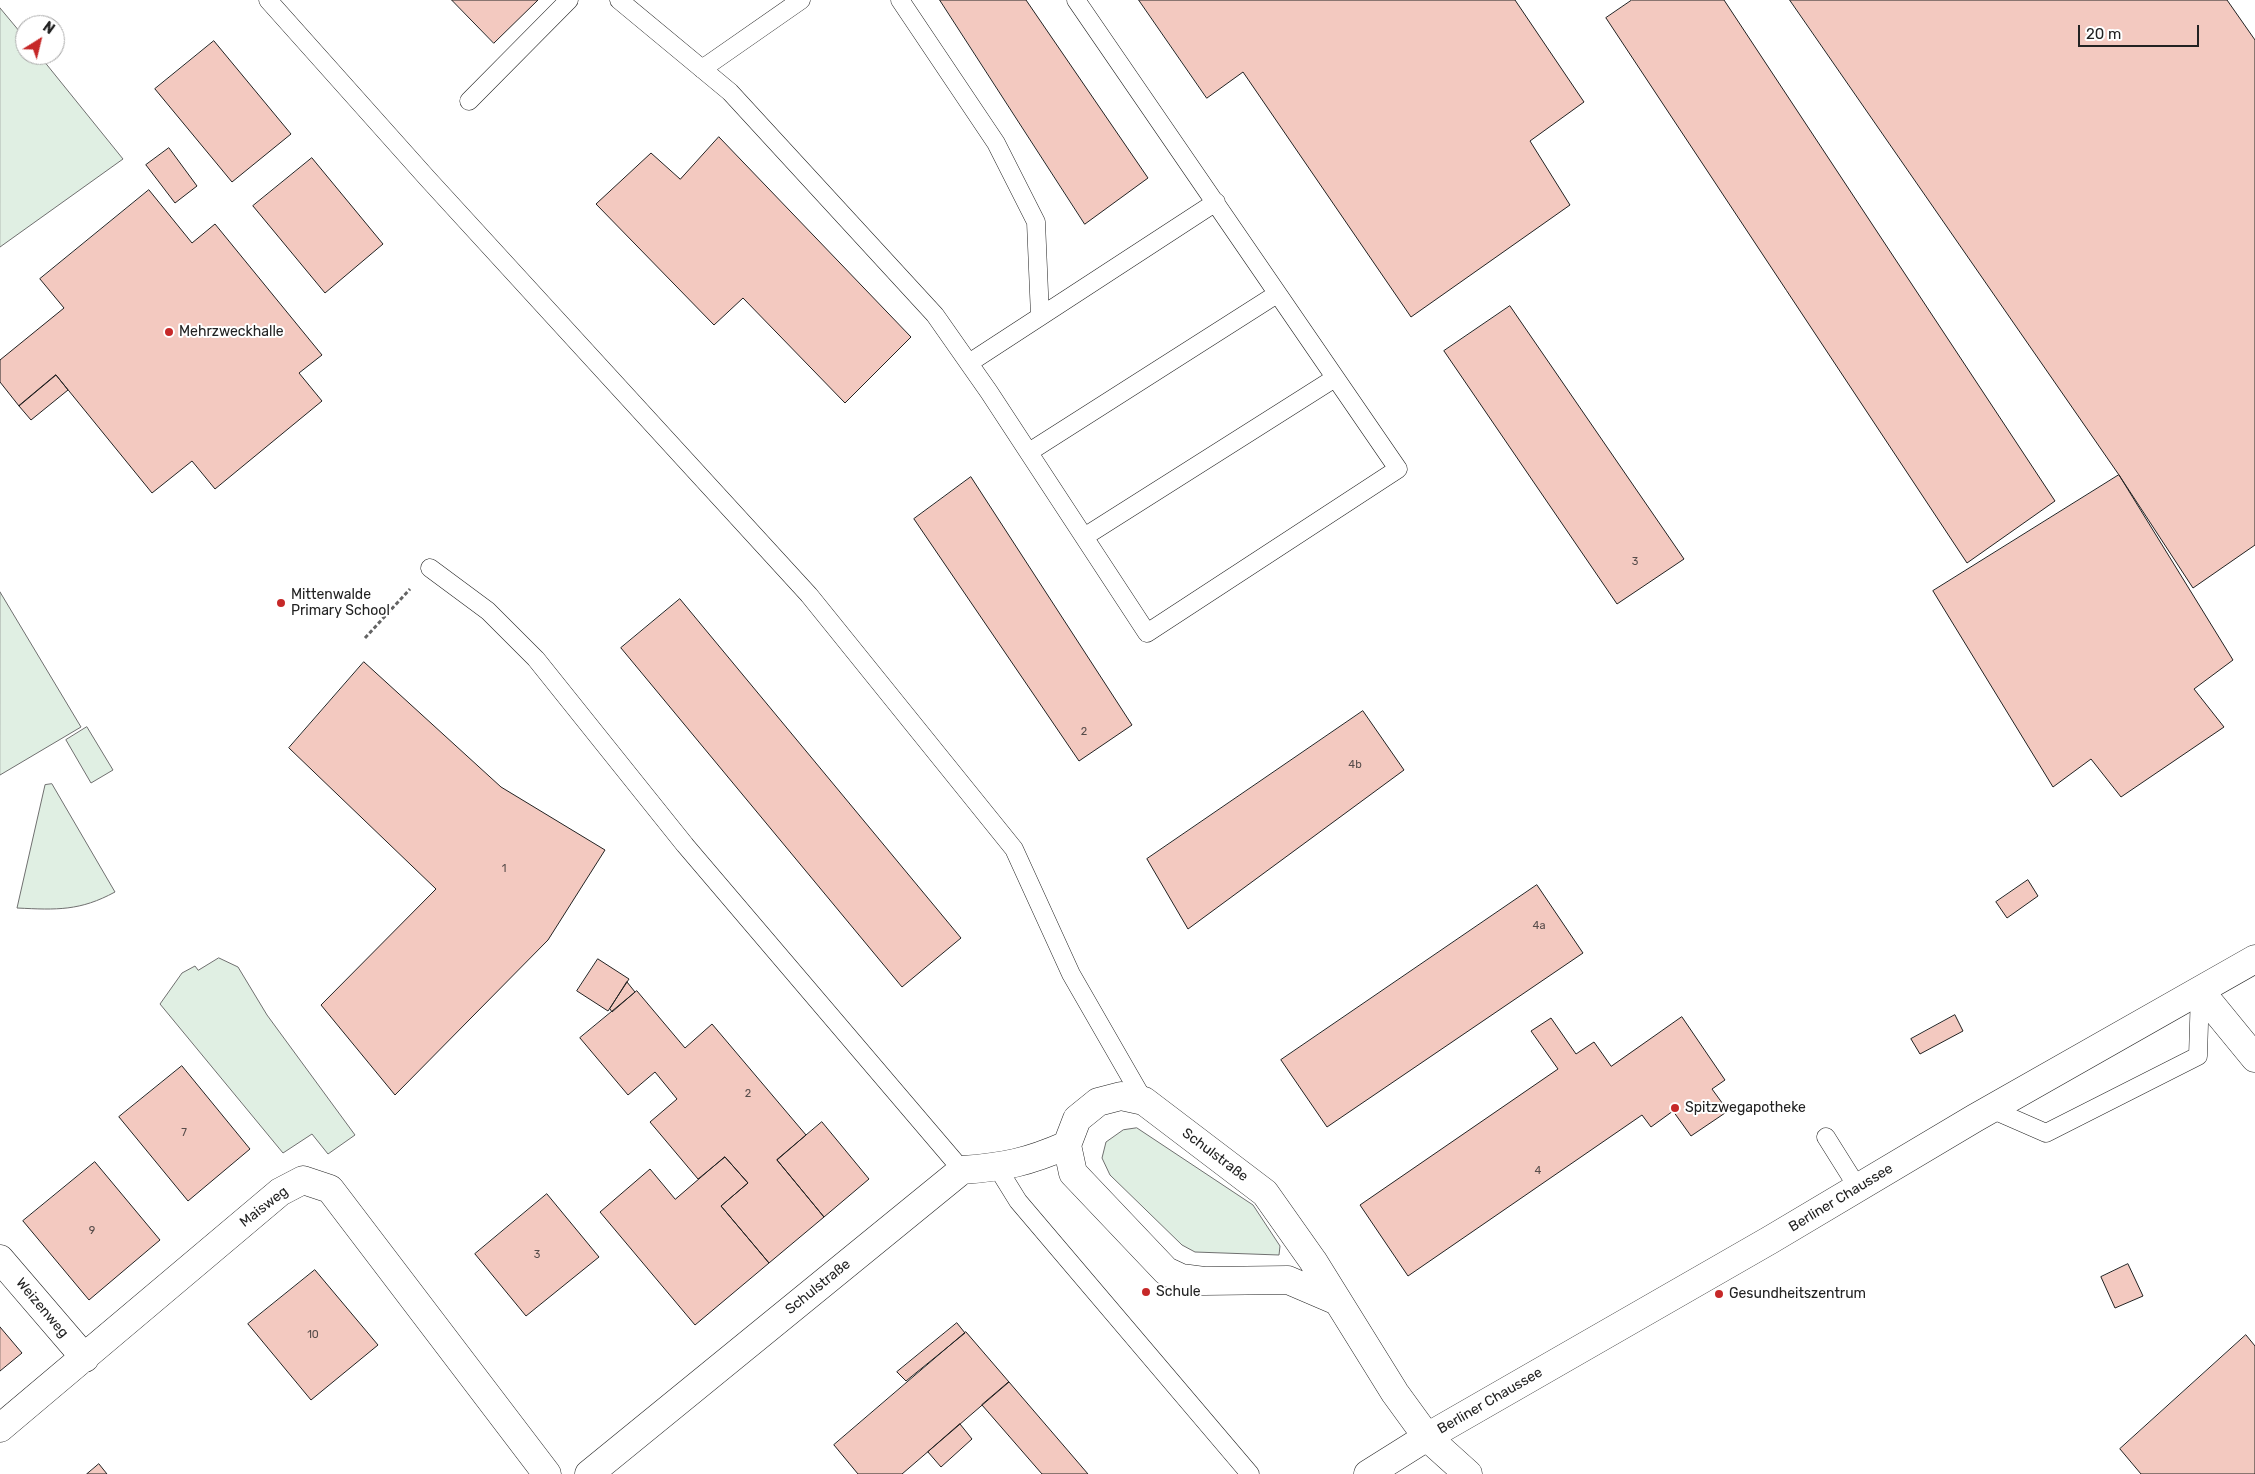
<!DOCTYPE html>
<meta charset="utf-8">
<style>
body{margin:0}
#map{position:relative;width:2255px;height:1474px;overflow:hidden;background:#fff;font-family:Rubik,sans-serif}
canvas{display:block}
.north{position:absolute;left:15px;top:15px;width:50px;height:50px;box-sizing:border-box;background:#fff;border:1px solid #a7a7a7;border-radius:50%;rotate:36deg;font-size:14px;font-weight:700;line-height:20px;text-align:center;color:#222}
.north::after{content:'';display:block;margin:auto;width:18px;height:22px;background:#c62828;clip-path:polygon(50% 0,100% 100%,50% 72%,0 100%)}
.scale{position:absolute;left:2078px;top:25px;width:121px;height:22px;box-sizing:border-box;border:2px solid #222;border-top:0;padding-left:6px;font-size:15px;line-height:18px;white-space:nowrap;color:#222;-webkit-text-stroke:4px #fff;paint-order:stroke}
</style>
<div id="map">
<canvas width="2255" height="1474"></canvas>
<div class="north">N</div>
<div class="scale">20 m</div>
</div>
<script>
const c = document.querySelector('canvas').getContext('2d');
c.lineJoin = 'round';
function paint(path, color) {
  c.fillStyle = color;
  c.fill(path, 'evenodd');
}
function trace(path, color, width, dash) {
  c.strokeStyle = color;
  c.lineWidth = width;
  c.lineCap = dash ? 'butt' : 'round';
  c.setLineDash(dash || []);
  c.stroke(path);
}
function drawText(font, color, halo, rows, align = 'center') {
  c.font = font + ' Rubik,sans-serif';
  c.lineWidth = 4;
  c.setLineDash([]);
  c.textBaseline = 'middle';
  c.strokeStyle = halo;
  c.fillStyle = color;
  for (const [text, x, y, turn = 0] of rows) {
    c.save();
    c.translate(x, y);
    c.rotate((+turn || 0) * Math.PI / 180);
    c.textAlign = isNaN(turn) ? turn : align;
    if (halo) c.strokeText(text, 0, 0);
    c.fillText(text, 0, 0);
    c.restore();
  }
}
const green = new Path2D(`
 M0,8L25,38V55H39L123,159L0,247Z
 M0,592L81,727L0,775Z
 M87,727L113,770L91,783L66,740Z
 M52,784L115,892C80,911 57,910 17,908L45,785Z
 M219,958L238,967L267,1015L355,1135L328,1154L312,1134L283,1153L160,1004L182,973L195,966L198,970Z
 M1137,1128L1253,1205L1280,1246L1279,1255L1195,1252L1182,1245L1110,1175L1102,1158L1106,1142L1123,1130Z`);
paint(green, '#e0efe3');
trace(green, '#6f6f6f', 1);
const building = new Path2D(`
 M452,0H538L494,43Z
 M940,0H1026L1148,178L1085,224Z
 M1139,0H1515L1584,102L1530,141L1570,205L1411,317L1243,72L1207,98Z
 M1632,0H1724L2055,501L1967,563L1606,18Z
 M1790,0H2227L2255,40V545L2193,588L2119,475Z
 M214,41L291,134L232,182L155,89Z
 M719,137L911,337L845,403L743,298L714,325L596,204L651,153L680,179Z
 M169,148L197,186L175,203L146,165Z
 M312,158L383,244L325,293L253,206Z
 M149,190L192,243L215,224L322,355L299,373L322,401L215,489L192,461L152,493L56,375L19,406L0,382V360L64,308L40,279Z
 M1510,306L1684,559L1617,604L1444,351Z
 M56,375L68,390L31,420L19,406Z
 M2119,475L2233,660L2194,689L2224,727L2121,797L2091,759L2053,787L1933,591Z
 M971,477L1132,725L1079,761L914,519Z
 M680,599L961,938L902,987L621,648Z
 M364,662L501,787L605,850L548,940L395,1095L321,1005L436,889L289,748Z
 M1363,711L1404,770L1188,929L1147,859Z
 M2028,880L2038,896L2007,918L1996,902Z
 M1537,885L1583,953L1327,1127L1281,1060Z
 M598,959L629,979L608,1011L577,991Z
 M627,982L635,992L612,1012L610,1009Z
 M637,991L685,1048L712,1024L806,1135L777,1160L824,1217L769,1263L721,1206L748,1183L725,1157L698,1179L650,1122L677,1099L655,1072L628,1095L580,1038Z
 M1955,1015L1963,1031L1920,1054L1911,1039Z
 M1682,1017L1725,1080L1712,1089L1728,1111L1691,1136L1673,1111L1651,1127L1642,1115L1408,1276L1360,1205L1558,1069L1531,1031L1551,1018L1576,1054L1594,1042L1611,1066Z
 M182,1066L250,1149L188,1201L119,1117Z
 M822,1122L869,1179L824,1217L777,1160Z
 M725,1157L748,1183L721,1206L769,1263L695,1325L600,1212L650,1169L675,1199Z
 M95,1162L160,1240L89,1300L23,1221Z
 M547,1194L599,1257L526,1316L475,1254Z
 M2128,1264L2143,1296L2115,1308L2101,1277Z
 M315,1270L378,1345L311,1400L248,1324Z
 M957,1323L965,1333L906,1381L897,1372Z
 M0,1327L22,1353L0,1371Z
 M966,1332L1009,1382L902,1474H858L834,1445Z
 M2246,1335L2255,1346V1474H2141L2120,1449Z
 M1009,1382L1088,1474H1042L982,1405Z
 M960,1424L972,1439L941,1467L928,1452Z
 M99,1464L107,1474H87Z`);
paint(building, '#f3c9c0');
trace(building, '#222', 1);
const service = new Path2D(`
 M268,0L427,178L809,595L1014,849L1071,974L1144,1101
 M619,0L730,92L935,315L989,392L1147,633L1398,469L1076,0
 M900,0L996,143L1036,222L1040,316
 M702,69L801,0
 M469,101L569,0
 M969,363L1216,202
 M1029,452L1277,294
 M1084,537L1335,378
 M430,568L488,611L536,659L685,845L962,1170
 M1991,1109L2046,1133L2198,1056L2200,991
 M1826,1137L1858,1188
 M997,1167L1018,1201L1250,1474`);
const minor = new Path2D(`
 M2200,991L2255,1058
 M0,1259L85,1358
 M1337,1301L1288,1280L1204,1281L1181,1278L1166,1271L1073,1173L1067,1145L1077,1119L1098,1102L1121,1096L1144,1101L1265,1193L1313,1261L1395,1393L1427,1437L1468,1474
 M0,1428L280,1192L303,1180L330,1189L547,1474
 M589,1474L962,1170C1005,1167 1028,1162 1067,1145`);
const secondary = new Path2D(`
 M1368,1474L1427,1437L1770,1240L1975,1118L2255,959`);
trace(service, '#222', 19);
trace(minor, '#222', 29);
trace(secondary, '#222', 29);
trace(new Path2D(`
 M365,638L410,589`), '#646464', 3, [4, 2.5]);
trace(service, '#fff', 18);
trace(minor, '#fff', 28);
trace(secondary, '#fff', 28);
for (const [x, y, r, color] of [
 [169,332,5,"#c62828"],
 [281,603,5,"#c62828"],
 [1675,1108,5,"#c62828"],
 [1146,1292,5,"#c62828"],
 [1719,1294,5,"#c62828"]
]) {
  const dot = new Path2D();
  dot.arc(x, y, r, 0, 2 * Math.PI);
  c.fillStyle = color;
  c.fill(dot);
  trace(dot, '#fff', 2);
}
drawText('11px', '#564c4a', null, [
 ["3",1635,562],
 ["2",1084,732],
 ["4b",1355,765],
 ["1",504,869],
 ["4a",1539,926],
 ["2",748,1094],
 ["7",184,1133],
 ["4",1538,1171],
 ["9",92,1231],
 ["3",537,1255],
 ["10",313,1335]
]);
drawText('14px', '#222', '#fff', [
 ["Mehrzweckhalle",179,332],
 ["Mittenwalde",291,595],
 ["Primary School",291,611],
 ["Spitzwegapotheke",1685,1108],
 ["Schule",1156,1292],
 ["Gesundheitszentrum",1729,1294]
], 'left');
drawText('14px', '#222', '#fff', [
 ["Schulstraße",1215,1155,37],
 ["Berliner Chaussee",1841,1198,-31],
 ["Maisweg",264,1207,-38],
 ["Schulstraße",818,1287,-39],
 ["Weizenweg",42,1308,50],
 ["Berliner Chaussee",1490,1401,-30]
]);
</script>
